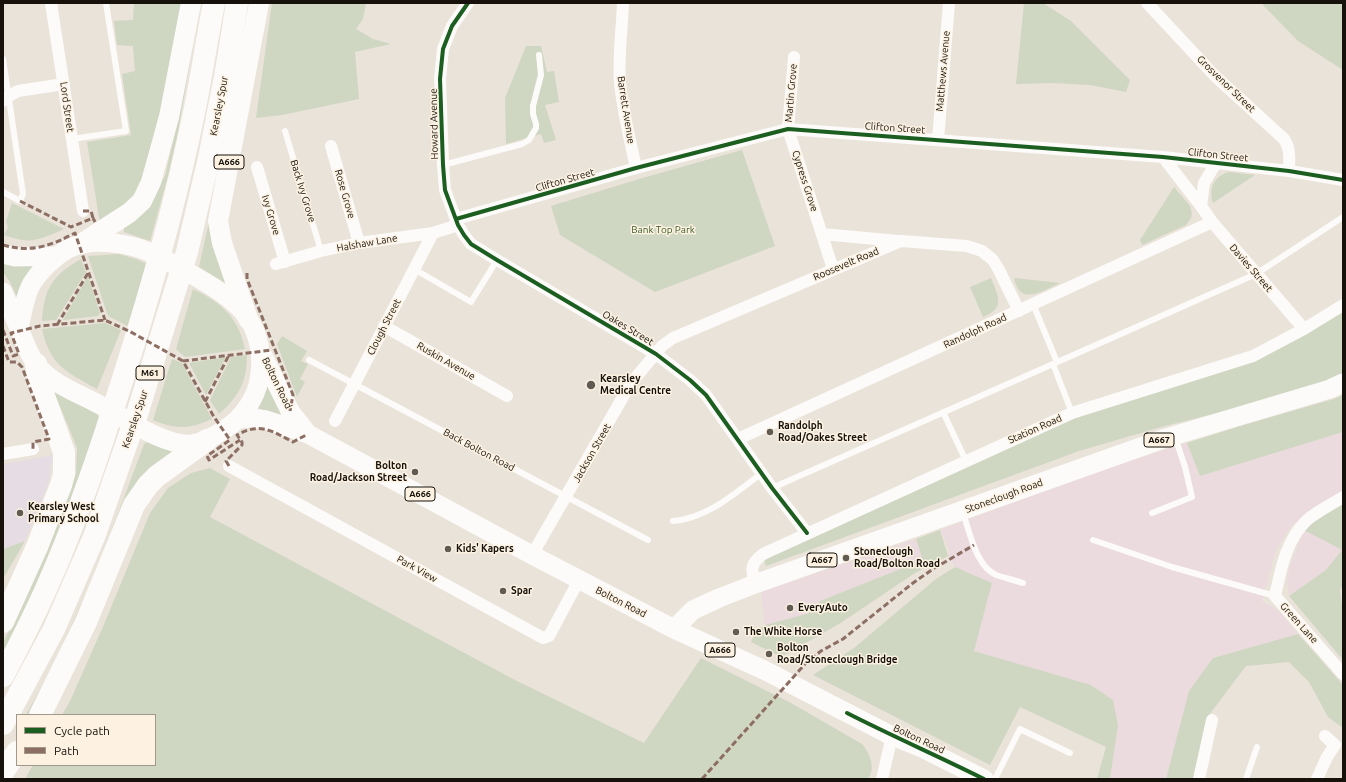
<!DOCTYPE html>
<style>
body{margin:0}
#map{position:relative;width:1346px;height:782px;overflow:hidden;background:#eae3d9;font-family:Ubuntu,sans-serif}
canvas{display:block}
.frame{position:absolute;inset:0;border:4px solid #16120b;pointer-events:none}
.legend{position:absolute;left:16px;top:714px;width:140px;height:52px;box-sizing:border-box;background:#fdf2e2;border:1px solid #a1988c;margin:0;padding:5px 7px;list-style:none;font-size:12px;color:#16120b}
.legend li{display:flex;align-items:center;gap:8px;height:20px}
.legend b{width:20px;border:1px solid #a1988c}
</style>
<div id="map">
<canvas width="1346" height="782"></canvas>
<div class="frame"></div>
<ul class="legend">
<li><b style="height:5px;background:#1b5e20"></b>Cycle path</li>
<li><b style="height:5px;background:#8d6e63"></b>Path</li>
</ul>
</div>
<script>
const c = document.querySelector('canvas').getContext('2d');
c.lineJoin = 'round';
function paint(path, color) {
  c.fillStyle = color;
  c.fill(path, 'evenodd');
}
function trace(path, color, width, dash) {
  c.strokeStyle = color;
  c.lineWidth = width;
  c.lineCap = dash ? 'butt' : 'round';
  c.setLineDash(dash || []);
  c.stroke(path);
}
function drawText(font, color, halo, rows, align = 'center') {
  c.font = font + ' Ubuntu,sans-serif';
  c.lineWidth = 3;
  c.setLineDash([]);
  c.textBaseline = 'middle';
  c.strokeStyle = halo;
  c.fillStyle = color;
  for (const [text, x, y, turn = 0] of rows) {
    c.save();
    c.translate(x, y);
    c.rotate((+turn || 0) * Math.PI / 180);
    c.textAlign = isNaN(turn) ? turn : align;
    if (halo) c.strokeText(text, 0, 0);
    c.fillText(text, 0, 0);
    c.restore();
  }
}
paint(new Path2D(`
 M1343,432V491L1293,524L1276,549L1262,602L1277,609L1298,634L1213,658L1189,691L1166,779H1110L1118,725L1113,700L1091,685L974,651L992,583L955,567L948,556L949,549L940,530L1098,471L1187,443L1200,476Z
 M1304,530L1343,550L1326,570L1289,596L1287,581L1289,568Z
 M916,539L924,560L820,601L810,613L765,625L761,592Z`), '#ebdbde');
paint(new Path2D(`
 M53,455L48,484L25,541L3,549V464Z`), '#e6dce3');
paint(new Path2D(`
 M134,3H181L165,93L138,196L100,224L87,142L131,135L122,74L135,71L133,46L117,45L114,21L133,20Z
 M200,3L178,132L168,176L150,241L124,232V227L144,213L165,176L179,115Z
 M272,3H366L363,19L356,29L373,39L391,44L355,52L359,99L282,115L256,118Z
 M1024,3H1043L1071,21L1130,80L1126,92L1090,85L1053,83L1016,84Z
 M1261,3H1343V70L1298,41Z
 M526,46H541L547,72L554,71L559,102L545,105L556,140L544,143L541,134L506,144L505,98Z
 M742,150L775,246L655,292L560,235L551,206L639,179Z
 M1229,172L1255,175L1213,203C1208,189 1214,176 1229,172Z
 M1174,187L1190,206L1192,214L1191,218L1186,225L1142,245L1140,240Z
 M214,199V210L227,284L199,267Z
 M12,203L64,229C39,240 31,245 4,235L8,227L6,222Z
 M119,254L136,259L147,264L128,326L108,316L88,256Z
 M3,259L34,264L17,297L10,282L3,272Z
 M81,259L86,272L56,320L42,321C44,288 53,275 81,259Z
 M88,276L100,313L98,316L63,320Z
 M991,278C998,296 1006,308 983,317L970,287Z
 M1014,278L1060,283C1050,287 1031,300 1021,292C1017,289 1015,282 1014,278Z
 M193,289C222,303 238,317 245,349L185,357L176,349Z
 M1343,309V376L1298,393L1161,427L1079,451L766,566L764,560L861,514L1073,418L1256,360Z
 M105,323L121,330L97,389C67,372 50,366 42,329Z
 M282,336L307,351L301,361L308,364L300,379L305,382L297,397L277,344Z
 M247,355C247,382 239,396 219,414L210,400L231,357Z
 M226,357L206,395L189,363Z
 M172,359L182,363L212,419C190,429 176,430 153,420Z
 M269,382L290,419L280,414L259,409L257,406Z
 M53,390L98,414L99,419C72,499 42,577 3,653V643L33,581L76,474L77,448L69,428Z
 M1343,395V432L1200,476L1187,443L1240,426L1334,399Z
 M148,442L176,449L159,466L31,715H26C75,629 110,537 144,444Z
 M210,468L230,479L210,517L515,680L644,743L701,658L791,703L862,744C870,753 876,768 868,779H25L33,765H155V715H62L71,699L105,622L150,513L168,488L191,473Z
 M1343,503V585L1340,590L1343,615V660L1289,596L1326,570L1342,550L1304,530L1315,521Z
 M940,530L948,556L915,573L839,624L781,657L751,642L756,631L765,625L810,613L820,601L923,560L916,539Z
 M25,541L3,579V549Z
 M955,567L992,583L974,651L1091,685L1113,700L1118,725L1110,779H1097L1106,747L1020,707L990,765L813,675L854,648L936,579Z
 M1298,634L1343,685V728L1328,717L1309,682L1289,662L1246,666L1209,715L1194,779H1166L1189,691L1213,658Z`), '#cfd6c2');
trace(new Path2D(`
 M3,59L23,194L20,201L3,192
 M285,131L321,251
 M72,139L126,131L106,3
 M443,165L522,144L529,140L536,128V124L533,114V106L541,75L539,55
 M414,269L471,302L497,260
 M1033,304L1057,362
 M309,360L648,540
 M1053,364L1256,274L1343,217
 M943,412L966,461
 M772,488L1053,364L1072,413
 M963,513C970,533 976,566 996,575C1005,578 1014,580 1023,583
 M1152,513L1192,497L1185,467L1175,437
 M673,521C708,518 735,493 762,473
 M1093,540L1172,567L1275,596
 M995,779L1020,729L1070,753
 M1246,779L1257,747`), '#fcfbf9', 6);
trace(new Path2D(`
 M51,3L83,211
 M468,3L452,26L443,49L440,79L443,165L445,190L458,225L464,235L471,244L497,260L656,354L690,380L706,395L772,488L807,533
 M623,3C622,30 618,56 620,83C623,112 630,140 636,168
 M1147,3L1215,76L1284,139C1291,149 1289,159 1289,171
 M794,57L788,129L833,269
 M3,101L9,96L18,91L64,84
 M938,140L949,3
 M331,146L359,243
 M1163,157L1201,206L1212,222L1304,329
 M257,167L285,262
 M1201,206L1204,183L1216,163
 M456,219L636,168L788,129L1163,157L1289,171L1343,180
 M822,234L898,241
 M276,264L321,251L359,243L433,233L458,225
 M384,326L507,396
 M335,421L433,233
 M738,439L1212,222
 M3,454L33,449
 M229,466L543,638L549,636L579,580
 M1343,497C1332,504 1316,512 1307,520C1286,540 1281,569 1275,596L1343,674
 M532,555L631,383L662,346L673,338L901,241L967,246L982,251L993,260L999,270L1019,311
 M755,584C751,569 750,564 763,554L1072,413L1253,356L1304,329L1343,305
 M882,779L892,736
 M1199,779L1212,720
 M1317,779L1327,757L1335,745L1325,736`), '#fcfbf9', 12);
trace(new Path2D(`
 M3,254L15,257L57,256
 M3,292C8,304 14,316 19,328C24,340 28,354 36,364C51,384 78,393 100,405C123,417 165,447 192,444C205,442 217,435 228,427C242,418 256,398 259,380C263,359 260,336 248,318C234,298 205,282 184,270C174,265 163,258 152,253C129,243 91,237 68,249C60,253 54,259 48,264C41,271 34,278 30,287C24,300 22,315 19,329
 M262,354L290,411L308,434
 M238,419L252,418L266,420L308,434L532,555L674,629L766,671L892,736L922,748L984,779
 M674,629L693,610L719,598L755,584L1166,438L1330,389L1343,383`), '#fcfbf9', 19);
trace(new Path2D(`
 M81,244L129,213L142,201L151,182L169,117L191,3
 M248,319L222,243L218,221L259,3`), '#fcfbf9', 20);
trace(new Path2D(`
 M3,622L37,547L61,485L64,474V452L39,382L36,364
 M3,676C19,645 36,613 50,580C80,512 103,441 126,369C153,284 177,196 195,108C202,73 207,38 214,3
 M40,715L86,622L134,505L148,485L157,476L207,440
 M3,724L54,629L94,537L138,411L187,252L209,158L225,77L237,3
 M3,772L17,752`), '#fcfbf9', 22);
trace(new Path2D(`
 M20,201L71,227L93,218L95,222
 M83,211H91L93,218
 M3,245C31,253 50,246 75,233L105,320
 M247,273V279L293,395L290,411
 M57,325L88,273
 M3,330L13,356L19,354L11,333L40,326L105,320L129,331L183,361L214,417L230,440L207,456L209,460L240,440
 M3,346L9,362H17L22,367L49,439L33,442V449
 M183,361L272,350
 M205,402L229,355
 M229,466L226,461L242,445V442L237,435C260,422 272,431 293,442L308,434
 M702,779L806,663L821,651L843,639L913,583L933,569L974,545`), '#8d6e63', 3, [6, 3]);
trace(new Path2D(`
 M468,3L452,26L443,49L440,79L443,165L445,190L458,225L464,235L471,244L497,260L656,354L690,380L706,395L772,488L807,533
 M456,219L636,168L788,129L1163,157L1289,171L1343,180
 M847,713C892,736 938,756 984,779`), '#1b5e20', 4);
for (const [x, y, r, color] of [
 [591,385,5,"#605b53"],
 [770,432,4,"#605b53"],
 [415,472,4,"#605b53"],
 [20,513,4,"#605b53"],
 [448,549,4,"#605b53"],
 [846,558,4,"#605b53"],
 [503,591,4,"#605b53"],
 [790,608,4,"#605b53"],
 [736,632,4,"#605b53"],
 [769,654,4,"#605b53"]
]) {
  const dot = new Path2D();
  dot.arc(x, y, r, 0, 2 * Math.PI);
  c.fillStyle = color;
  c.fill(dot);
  trace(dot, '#fdf2e2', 1.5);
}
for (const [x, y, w] of [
 [229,162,30],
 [150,373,28],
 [1159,440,30],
 [420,494,30],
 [822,560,30],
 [720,650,30]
]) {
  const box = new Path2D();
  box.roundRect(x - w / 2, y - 7, w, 14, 3);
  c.fillStyle = '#fdf2e2';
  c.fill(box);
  trace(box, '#16120b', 1);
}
drawText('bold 9px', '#16120b', null, [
 ["A666",229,162],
 ["M61",150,373],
 ["A667",1159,440],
 ["A666",420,494],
 ["A667",822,560],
 ["A666",720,650]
]);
drawText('10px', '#16120b', '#fdf2e2', [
 ["Matthews Avenue",943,71,-85],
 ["Grosvenor Street",1226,84,44],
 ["Martin Grove",791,93,-85],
 ["Kearsley Spur",219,106,-79],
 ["Lord Street",67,107,82],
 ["Barrett Avenue",626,110,81],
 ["Howard Avenue",434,124,-91],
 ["Clifton Street",895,128,4],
 ["Clifton Street",1218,155,6],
 ["Clifton Street",565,180,-16],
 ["Cypress Grove",805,181,72],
 ["Back Ivy Grove",303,191,73],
 ["Rose Grove",345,194,74],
 ["Ivy Grove",271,215,73],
 ["Halshaw Lane",367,243,-10],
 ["Roosevelt Road",846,264,-23],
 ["Davies Street",1251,268,49],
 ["Clough Street",384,327,-63],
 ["Oakes Street",628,328,31],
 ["Randolph Road",975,331,-25],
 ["Ruskin Avenue",446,361,30],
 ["Bolton Road",277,383,64],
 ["Kearsley Spur",135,419,-71],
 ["Station Road",1035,429,-24],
 ["Back Bolton Road",479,450,28],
 ["Jackson Street",592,453,-60],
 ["Stoneclough Road",1004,496,-20],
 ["Park View",417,569,29],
 ["Bolton Road",621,602,27],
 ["Green Lane",1299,623,48],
 ["Bolton Road",919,739,25]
]);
drawText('10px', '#375a23', '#fdf2e2', [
 ["Bank Top Park",663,230]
]);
drawText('bold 10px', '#16120b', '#fdf2e2', [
 ["Kearsley",600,379],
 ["Medical Centre",600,391],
 ["Randolph",778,426],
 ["Road/Oakes Street",778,438],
 ["Bolton",407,466,"right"],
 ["Road/Jackson Street",407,478,"right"],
 ["Kearsley West",28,507],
 ["Primary School",28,519],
 ["Kids' Kapers",456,549],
 ["Stoneclough",854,552],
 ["Road/Bolton Road",854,564],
 ["Spar",511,591],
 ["EveryAuto",798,608],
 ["The White Horse",744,632],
 ["Bolton",777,648],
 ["Road/Stoneclough Bridge",777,660]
], 'left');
</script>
